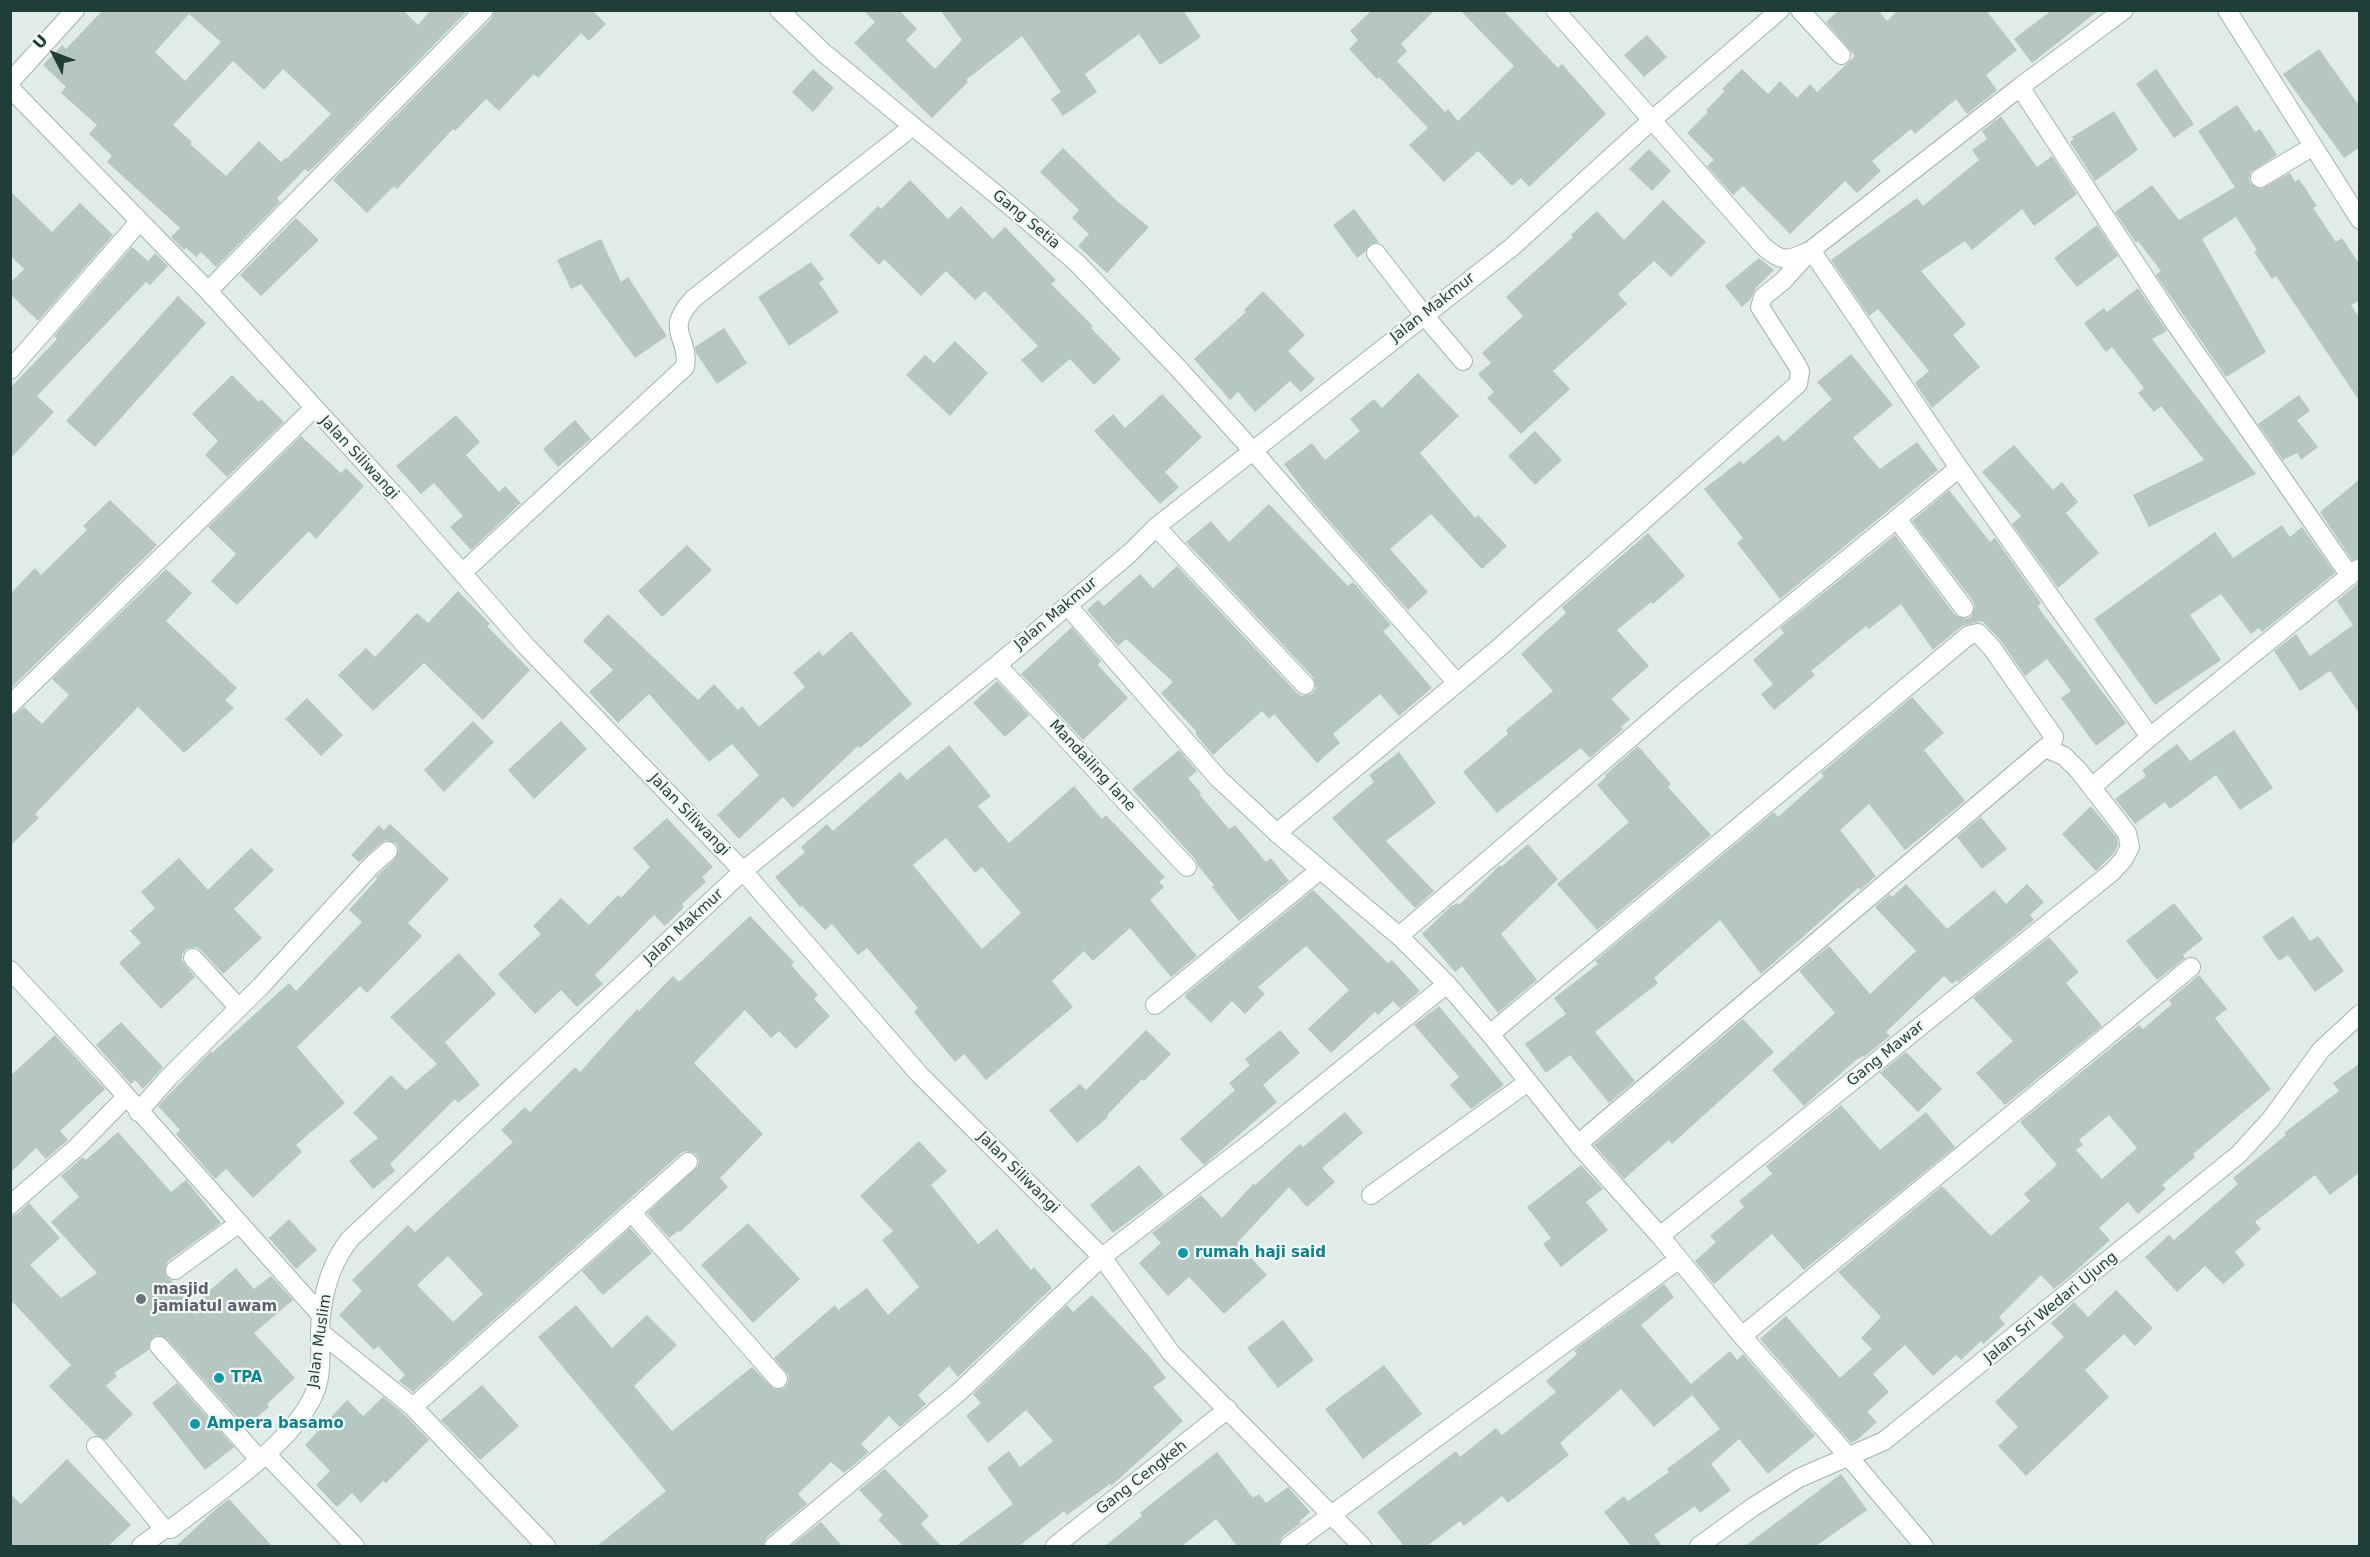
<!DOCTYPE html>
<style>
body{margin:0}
#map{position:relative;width:2370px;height:1557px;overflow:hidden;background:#e0ece7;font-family:"DejaVu Sans",sans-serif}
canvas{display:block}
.frame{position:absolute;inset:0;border:12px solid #1f3e37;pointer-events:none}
.north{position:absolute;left:24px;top:24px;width:60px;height:60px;-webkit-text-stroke:4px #f1f8f5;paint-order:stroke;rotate:312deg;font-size:16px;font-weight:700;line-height:24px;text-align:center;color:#1f3e37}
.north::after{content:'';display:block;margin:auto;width:21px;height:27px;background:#1f3e37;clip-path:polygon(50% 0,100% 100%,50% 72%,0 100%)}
</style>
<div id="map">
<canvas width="2370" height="1557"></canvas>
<div class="frame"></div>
<div class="north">U</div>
</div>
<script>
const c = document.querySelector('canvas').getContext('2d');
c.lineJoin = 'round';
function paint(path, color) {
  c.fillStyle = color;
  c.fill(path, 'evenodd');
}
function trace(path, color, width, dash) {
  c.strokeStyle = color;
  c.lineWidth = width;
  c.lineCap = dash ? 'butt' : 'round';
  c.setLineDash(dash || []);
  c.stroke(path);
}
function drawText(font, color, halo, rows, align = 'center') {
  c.font = font + ' "DejaVu Sans",sans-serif';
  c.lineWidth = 4.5;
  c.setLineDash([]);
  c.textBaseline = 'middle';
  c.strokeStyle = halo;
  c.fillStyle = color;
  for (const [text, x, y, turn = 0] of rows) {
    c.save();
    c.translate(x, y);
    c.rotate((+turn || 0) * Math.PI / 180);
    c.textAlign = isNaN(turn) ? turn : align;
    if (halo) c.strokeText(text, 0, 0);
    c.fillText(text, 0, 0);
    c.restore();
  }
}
paint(new Path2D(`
 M103,10H403L418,25L431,10H468L317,164L308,172L305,169L277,198L280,202L216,267L201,252L196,257L186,248L184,250L171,237L180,228L107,162L112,156L89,134L97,125L61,93L66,87L43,65L62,45L66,49ZM189,14L221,42L185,81L155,52ZM233,61L264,90L283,69L331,114L286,159L285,158L281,162L259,141L226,176L190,144L192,142L173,125Z
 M495,10H592L606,24L589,41L581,33L538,78L534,74L499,111L486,99L455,131L453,129L397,189L394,186L367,213L333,180L492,18Z
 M863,10H899L917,29L906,40L935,69L962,40L940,10H1183L1201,37L1160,65L1139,34L1085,74L1097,92L1063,116L1051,99L1061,92L1022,36L966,80L968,82L932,118L854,43L875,22Z
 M1372,10H1435L1401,44L1407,51L1397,61L1445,112L1448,109L1458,121L1514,66L1460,10H1503L1558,68L1562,64L1606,114L1529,187L1521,178L1512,186L1478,151L1444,182L1409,145L1428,128L1379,77L1377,79L1349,49L1358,40L1350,31Z
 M1839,10H1878L1887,21L1898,10H1986L2017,50L1986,75L1997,90L1990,96L1967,114L1956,99L1915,134L1911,129L1872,161L1881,171L1857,193L1845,181L1790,234L1743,186L1733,195L1707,166L1714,160L1687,133L1708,112L1706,110L1725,91L1722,89L1742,69L1768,94L1780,81L1797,98L1810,84L1817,92L1855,56L1826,22Z
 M2052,10H2099L2032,63L2014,39Z
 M1647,35L1667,57L1644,77L1624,55Z
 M2319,49L2360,107V147L2344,158L2283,74Z
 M813,69L834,88L813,112L792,92Z
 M2156,69L2194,124L2174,138L2136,84Z
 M2237,105L2255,132L2260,129L2277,155L2251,172L2249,179L2251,184L2261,189L2290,173L2295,182L2299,179L2317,206L2313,208L2336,242L2342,238L2360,265V300L2351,305L2360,319V402L2276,276L2272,279L2254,252L2257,250L2236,217L2202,239L2266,352L2226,377L2156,275L2161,271L2138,241L2136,243L2115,212L2152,185L2179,220L2235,187L2198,131Z
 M2114,111L2138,150L2095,181L2070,142L2074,139L2072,137Z
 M2001,116L2037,167L2052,156L2077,194L2034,226L2022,209L1972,250L1965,241L1921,271L1966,324L1953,335L1980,367L1932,408L1915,383L1929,371L1878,309L1869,316L1831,260L1917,198L1923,206L1979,160L1972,150L1987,139L1982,131Z
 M1063,148L1118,202L1149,227L1107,273L1078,246L1089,234L1072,218L1079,210L1040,172Z
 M1649,149L1671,171L1652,191L1629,169Z
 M910,180L948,219L961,206L993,239L1005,227L1056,280L1051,284L1093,326L1091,328L1121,359L1094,385L1070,359L1042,383L1021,360L1038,346L985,291L975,300L946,271L921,296L884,259L879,265L849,235L878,206L881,209Z
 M10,191L52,232L80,203L113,235L38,321L10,294V283L24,269L10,255Z
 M1663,200L1706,242L1671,277L1654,261L1618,294L1627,304L1553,371L1570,389L1521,434L1487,398L1494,392L1478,374L1491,363L1482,353L1523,316L1506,297L1573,237L1571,235L1597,211L1624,240Z
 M1354,209L1379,242L1370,244L1365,252L1357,258L1333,225Z
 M296,218L319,240L261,296L240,275Z
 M2097,225L2118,256L2077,287L2054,258Z
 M601,239L621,282L628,277L667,336L635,358L581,284L571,289L557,260Z
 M132,247L148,261L155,253L168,266L150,285L146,282L37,396L54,412L10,459V388L57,339L54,336Z
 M1759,258L1774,270L1756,288L1750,300L1742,307L1725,286Z
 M811,262L824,279L819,283L839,312L789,346L758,297Z
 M2138,288L2167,331L2152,339L2256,474L2149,527L2133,495L2204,460L2161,406L2154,412L2138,393L2144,388L2112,347L2106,352L2084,323L2104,308L2107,312Z
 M1263,291L1305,335L1288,351L1315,379L1301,392L1290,381L1255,412L1238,392L1230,400L1194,359L1246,312L1244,310Z
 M178,296L206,323L95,447L66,421Z
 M724,328L747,363L717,384L696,353L695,347Z
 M955,341L988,373L950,416L906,375L925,355L934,363Z
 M1851,354L1893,405L1853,438L1880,469L1917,442L1938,470L1780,599L1737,543L1743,538L1704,489L1740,461L1743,464L1778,435L1784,442L1832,399L1817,382Z
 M1418,373L1459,416L1420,453L1475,518L1478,515L1507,546L1482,569L1431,514L1390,549L1428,592L1408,610L1311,500L1284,464L1312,443L1325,460L1360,431L1350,419L1374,399L1382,408Z
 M232,375L259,402L261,399L284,422L227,477L205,455L218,441L192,414Z
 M1162,394L1202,437L1165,472L1179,487L1160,504L1094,431L1113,414L1125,428Z
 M2299,395L2310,411L2297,420L2318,447L2301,460L2297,453L2283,460L2258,424Z
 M456,415L480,442L466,455L499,492L505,486L521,503L471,550L450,527L463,516L434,483L421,494L396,466Z
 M575,420L591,439L558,467L543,449Z
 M1535,431L1562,460L1535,485L1508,456Z
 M301,436L341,473L346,468L364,486L316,539L309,531L237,605L211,581L236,554L208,527Z
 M2014,445L2053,490L2062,482L2078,502L2066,513L2099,553L2058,588L2012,524L2021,516L1982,472Z
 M2360,479V558L2352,560L2320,512Z
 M1949,490L1990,542L1995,538L2041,603L2038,606L2040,610L2126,723L2096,746L2061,698L2071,691L2047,659L2025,676L2001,641L1982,621L1962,626L1933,650L1901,604L1869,629L1866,626L1811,671L1815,675L1774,710L1761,694L1773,684L1753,660L1784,633L1780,628L1895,535L1955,615L1965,619L1971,617L1975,607L1973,601L1912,521Z
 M110,500L157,545L10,689V594L35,568L41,575L87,530L83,526Z
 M1269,504L1348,586L1353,582L1391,625L1383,631L1432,688L1399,716L1380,694L1333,734L1340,743L1317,763L1274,714L1269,719L1262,711L1213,755L1196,735V731L1161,693L1173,682L1126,639L1118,646L1087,610L1098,600L1104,606L1140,574L1153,588L1177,566L1297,693L1302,696L1312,694L1316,688L1313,677L1186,542L1211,521L1229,542Z
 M2282,525L2290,537L2302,527L2335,573L2262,632L2259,628L2251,634L2221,594L2190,615L2221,660L2155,705L2094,619L2215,532L2233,558Z
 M1648,533L1685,576L1653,604L1651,602L1617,630L1649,666L1611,699L1630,719L1621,727L1623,729L1590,758L1581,748L1497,813L1463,772L1508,734L1506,730L1553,691L1521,654L1566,613L1562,607Z
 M687,545L712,570L662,617L638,591Z
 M166,569L192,593L166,621L237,688L225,700L234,708L184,753L138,707L35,814L39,818L10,846V716L17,713L24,707L42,724L69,695L52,679Z
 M2360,582V714L2330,671L2300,691L2274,651L2296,634L2310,656L2353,625L2337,601Z
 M458,591L490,624L487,626L530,670L483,720L424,663L373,711L338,675L366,648L375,657L417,613L428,623Z
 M608,614L698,700L714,684L738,710L742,706L759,727L805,687L793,673L819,651L823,656L851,631L912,704L860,748L858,746L793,808L783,797L739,839L717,815L759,775L732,744L709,762L649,694L618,723L589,692L613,670L583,641Z
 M1072,627L1101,661L1098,665L1128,698L1083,740L1021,674Z
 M997,681L1029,715L1005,737L973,703Z
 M1912,697L1944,733L1924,750L1965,801L1905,850L1869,804L1840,830L1876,876L1860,890L1858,888L1761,974L1720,920L1654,978L1658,983L1595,1032L1635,1081L1609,1103L1570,1055L1546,1073L1525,1044L1566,1014L1554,998L1598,964L1595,961L1774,812L1778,817L1824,776L1821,773Z
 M307,698L343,735L321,756L285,719Z
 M473,721L494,742L444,792L424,770Z
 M561,721L587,749L534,799L508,770Z
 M2234,730L2273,788L2240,810L2216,775L2170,809L2165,802L2135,824L2115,799L2146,776L2142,770L2177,744L2190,761Z
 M949,745L991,796L978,806L1009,843L1074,786L1102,819L1106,815L1165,877L1159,882L1164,887L1150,900L1197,956L1171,977L1130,928L1093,961L1084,951L1052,981L1073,1007L986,1080L964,1054L955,1062L914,1012L918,1008L867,948L858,955L832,924L825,930L802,906L800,907L775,877L805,852L801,847L827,824L833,831L900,772L907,780ZM946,838L975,873L982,867L1021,913L982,949L913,865Z
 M1638,746L1671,784L1668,787L1711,835L1597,930L1557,884L1629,822L1597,785L1606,777L1605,775Z
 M1179,750L1197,771L1188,778L1201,793L1199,794L1229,829L1235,825L1266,862L1271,858L1289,881L1239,921L1212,887L1214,885L1198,866L1195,859L1132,789Z
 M1399,752L1436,803L1386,841L1434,891L1415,908L1332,818L1374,782L1369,775Z
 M2091,806L2117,838L2118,845L2114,853L2096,871L2062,834Z
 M1981,817L2007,849L1982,869L1957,837Z
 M667,818L713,867L702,877L706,882L682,904L684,907L665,926L654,915L595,975L603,984L577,1007L561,990L535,1014L498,974L541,934L533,926L561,898L589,925L618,895L621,898L650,867L633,848Z
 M390,824L449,879L408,923L422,936L367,993L360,986L297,1047L345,1103L296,1145L302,1152L253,1198L226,1169L215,1179L176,1134L180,1130L158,1106L211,1051L212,1053L289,983L296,991L362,922L349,910L377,879L376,877L380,873L395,859L399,849L396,843L386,840L381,843L359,862L351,855L379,825L384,830Z
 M1528,844L1558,879L1501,934L1537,980L1498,1013L1462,966L1455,972L1422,934L1450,907L1457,903L1459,905L1500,865L1501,867Z
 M251,848L274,870L234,909L262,938L223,974L201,950L196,947L186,949L182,955V961L195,977L161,1009L119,963L141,943L130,931L155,908L141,892L179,858L208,890Z
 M1906,884L1947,929L1994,890L2006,904L2027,884L2044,902L2030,915L2034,920L1958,982L1957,980L1952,984L1944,976L1886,1032L1890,1036L1864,1057L1863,1056L1856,1060L1804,1106L1772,1070L1835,1013L1799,971L1829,946L1870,994L1916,951L1875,907L1890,894L1892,897Z
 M1313,890L1388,963L1392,960L1420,991L1400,1008L1393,1001L1378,1015L1375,1012L1331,1053L1308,1029L1349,990L1306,946L1258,987L1265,994L1245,1014L1232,1001L1211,1023L1185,997L1186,994Z
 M2174,903L2203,939L2183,955L2185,958L2157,980L2126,941Z
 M750,916L794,962L791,965L818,995L814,999L830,1016L796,1049L779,1031L771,1038L745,1010L694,1063L763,1134L720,1178L728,1187L680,1232L678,1231L669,1238L647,1213L698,1166L699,1160L696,1154L686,1151L681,1153L413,1392L399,1381L405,1375L378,1346L374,1350L339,1315L362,1291L352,1280L408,1225L415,1232L513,1142L501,1130L525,1107L530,1112L575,1067L580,1072L637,1009L639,1011L673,976L679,982ZM448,1256L483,1294L453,1322L417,1285Z
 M2293,916L2310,941L2318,936L2344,971L2315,992L2288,955L2279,961L2262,937Z
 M2049,937L2079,972L2066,983L2102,1026L2005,1105L1976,1073L2013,1041L1973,998Z
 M459,953L496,994L445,1042L480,1085L458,1103L455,1099L390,1164L395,1171L373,1189L349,1161L378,1138L353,1113L391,1075L406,1090L437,1064L390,1017Z
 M2199,975L2227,1009L2215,1018L2271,1089L2193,1154L2195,1157L2162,1185L2166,1189L2138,1214L2128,1202L2099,1228L2110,1240L2069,1277L2054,1289L2041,1275L1999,1317L2005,1324L1983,1344L1981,1341L1961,1360L1956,1355L1933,1376L1905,1345L1873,1374L1889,1392L1867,1412L1877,1422L1857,1440L1851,1443L1760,1339L1786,1316L1840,1378L1872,1349L1861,1338L1881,1317L1838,1272L1942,1186L1991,1236L2030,1201L2024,1194L2057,1165L2020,1122L2139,1025L2143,1029L2172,1004L2169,1000ZM2109,1115L2137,1148L2102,1179L2076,1150L2083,1145L2079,1140Z
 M1439,1006L1504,1085L1471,1109L1450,1085L1459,1077L1414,1025Z
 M1743,1019L1774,1052L1672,1144L1669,1140L1624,1179L1594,1145Z
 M121,1022L163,1067L143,1089L135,1080L131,1084L96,1045Z
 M1146,1030L1171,1054L1144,1081L1142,1079L1107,1115L1108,1117L1077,1143L1049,1110L1080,1084L1086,1090Z
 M1280,1030L1300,1053L1263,1085L1277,1102L1204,1165L1180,1139L1235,1090L1229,1083L1250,1065L1245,1059Z
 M55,1035L105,1089L60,1131L68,1140L46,1159L36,1148L10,1173V1076Z
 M1906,1052L1942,1089L1918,1112L1880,1073Z
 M2360,1063V1172L2330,1195L2315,1175L2255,1222L2261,1229L2235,1252L2245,1265L2223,1284L2205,1266L2177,1292L2145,1257L2169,1235L2174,1240L2238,1184L2233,1178L2286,1135L2284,1133L2339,1091L2333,1083Z
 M1841,1105L1880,1150L1926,1112L1955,1147L1804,1270L1772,1234L1714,1284L1695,1261L1716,1242L1710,1236L1744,1207L1739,1201L1772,1174L1766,1166Z
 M1345,1112L1363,1133L1322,1168L1335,1182L1307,1207L1289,1187L1237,1243L1267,1275L1224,1314L1189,1277L1168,1296L1139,1263L1161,1243L1152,1233L1201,1195L1222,1218L1253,1184L1255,1185L1300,1144L1303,1147Z
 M118,1132L171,1192L186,1180L221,1223L168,1261L165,1266L166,1276L172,1281L190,1307L236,1268L254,1289L271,1276L293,1300L254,1333L295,1378L267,1404L269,1407L246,1427L167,1339L157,1335L149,1342V1350L114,1373L117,1376L106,1386L133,1414L106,1440L96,1435L49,1386L71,1365L10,1299V1216L17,1214L29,1203L60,1238L30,1265L61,1298L97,1273L51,1222L79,1197L61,1176L83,1157L86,1160Z
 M919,1141L947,1171L931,1185L978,1244L997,1229L1031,1270L1034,1267L1052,1288L958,1377L949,1366L918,1395L926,1404L900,1427L889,1416L861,1444L869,1452L844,1473L831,1462L798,1494L807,1504L767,1537L763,1546H597L666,1491L538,1337L576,1305L612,1348L647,1315L677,1345L634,1386L672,1431L752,1367L774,1389L785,1388L788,1383L789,1376L774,1358L835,1305L838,1310L867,1288L888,1315L919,1287L882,1240L893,1231L860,1196Z
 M1139,1165L1164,1195L1113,1233L1090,1205Z
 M1581,1165L1603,1189L1586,1202L1608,1230L1561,1267L1543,1244L1551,1238L1527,1207Z
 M289,1219L317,1250L296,1269L269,1238Z
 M748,1223L800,1279L753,1323L701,1265Z
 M630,1228L652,1253L603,1295L582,1271Z
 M1664,1284L1674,1297L1641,1325L1691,1384L1730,1351L1737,1360L1743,1354L1815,1436L1768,1474L1739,1439L1711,1464L1731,1490L1700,1513L1695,1506L1654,1535L1662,1546H1631L1604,1512L1624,1496L1628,1501L1669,1472L1667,1469L1720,1429L1692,1395L1654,1427L1621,1389L1560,1443L1569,1455L1508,1503L1502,1496L1464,1526L1460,1521L1427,1546H1404L1377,1512L1456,1451L1460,1457L1496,1428L1502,1435L1556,1392L1546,1381L1577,1354L1574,1350Z
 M2116,1290L2153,1328L2135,1346L2124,1334L2085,1370L2109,1397L2026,1476L1998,1446L2018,1427L1995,1402L2064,1337L2051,1323L2074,1302L2088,1317Z
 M1092,1295L1149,1356L1166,1378L1153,1387L1183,1421L1111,1486L1110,1484L1067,1515L1064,1511L1019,1546H956L1013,1504L987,1468L1009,1451L1020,1467L1053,1441L1026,1410L988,1443L966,1416L981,1403L973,1394L1067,1305L1073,1312Z
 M1283,1320L1314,1360L1278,1388L1247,1348Z
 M1384,1365L1422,1414L1363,1459L1325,1409Z
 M177,1383L234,1447L205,1470L152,1403Z
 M482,1385L519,1426L480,1460L441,1420Z
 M383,1397L405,1415L429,1440L386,1483L383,1481L361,1503L352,1493L337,1507L316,1485L330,1471L305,1445L347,1400L363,1416Z
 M1217,1452L1253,1498L1259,1494L1266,1503L1288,1487L1310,1512L1300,1521L1301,1523L1282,1537L1278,1546H1237L1216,1519L1182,1546H1105L1142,1516L1140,1513L1161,1496Z
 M67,1459L131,1525L108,1546H10V1494L21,1504Z
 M885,1469L929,1516L921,1524L941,1546H903L878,1520L883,1515L859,1490Z
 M1841,1474L1867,1510L1816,1546H1745Z
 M229,1499L272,1546H176L216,1509Z
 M821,1522L842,1546H791Z`), '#b5c7c0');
const minor = new Path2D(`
 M779,10L824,53L1009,205L1076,262L1177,367L1253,451L1457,683
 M1555,10L1763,246C1780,261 1786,262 1807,252
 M1800,10L1841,55
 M2227,10L2360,220
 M10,82L75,10
 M2020,87L2168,313L2350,576
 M10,88L208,291L396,497L526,646L743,871L919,1074L1102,1257L1171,1353L1362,1546
 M2260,178L2312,147
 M1811,250L1959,468L2150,737
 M1376,253L1424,315L1463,361
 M208,291L484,10
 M10,370L139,222
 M1897,519L1964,608
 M1156,527L1305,685
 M462,573L685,367C690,335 663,332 693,299L912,127
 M1067,605L1218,778L1277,833L1399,936L1447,984L1490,1034L1578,1144L1660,1236L1742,1336L1848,1456L1924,1546
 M997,665L1187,867
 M10,705L313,409
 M2092,787L2150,737L2358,569
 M1277,833L1493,653L1798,384L1800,371L1797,365L1760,307L1763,297L1783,281L1811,250L2020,87L2124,10
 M1399,936L1683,693L1959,468
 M193,958L238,1007
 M10,970L104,1071L321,1315
 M1155,1005L1320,870
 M1490,1034L1969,635L1978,633L1992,648L2054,737L2052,743L2045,748
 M138,1112L169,1077L261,986L372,865L388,851
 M1578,1144L2045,748L2064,756L2079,771L2127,833L2130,847L2123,860L2112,872L1660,1236
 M1371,1195L1528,1082
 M10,1205L76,1148L126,1097
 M632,1213L778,1379
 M175,1270L238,1224
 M320,1332L413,1407L546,1546
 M1742,1336L2191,967
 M159,1346L259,1459
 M413,1407L688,1162
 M96,1446L164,1529
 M266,1454L355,1546
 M141,1546L164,1529H171C214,1495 298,1441 316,1389C324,1366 318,1340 321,1316C324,1289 333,1260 350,1239L743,871L997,665L1130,553L1156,527L1512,247L1652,120L1780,10
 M774,1546L959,1392L1102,1257L1258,1137L1447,984
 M1055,1546L1228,1409
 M1289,1546L1678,1260
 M1699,1546L1753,1507L1799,1478L1884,1441L2238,1155L2271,1119L2321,1050L2360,1014`);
trace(minor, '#a2b4af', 20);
trace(minor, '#fff', 18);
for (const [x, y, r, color] of [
 [1183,1253,6,"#0f9aa8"],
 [141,1299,6,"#6b7280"],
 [219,1378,6,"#0f9aa8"],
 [195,1424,6,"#0f9aa8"]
]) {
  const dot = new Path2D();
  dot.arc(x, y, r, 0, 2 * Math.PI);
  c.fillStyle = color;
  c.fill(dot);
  trace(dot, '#f1f8f5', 2);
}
drawText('15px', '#1f3e37', '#f1f8f5', [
 ["Gang Setia",1026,220,40],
 ["Jalan Makmur",1433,308,-38],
 ["Jalan Siliwangi",359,458,47],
 ["Jalan Makmur",1056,614,-40],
 ["Mandailing lane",1092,766,47],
 ["Jalan Siliwangi",689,815,46],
 ["Jalan Makmur",684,927,-43],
 ["Gang Mawar",1886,1054,-39],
 ["Jalan Siliwangi",1018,1173,45],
 ["Jalan Sri Wedari Ujung",2051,1308,-39],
 ["Jalan Muslim",320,1341,-82],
 ["Gang Cengkeh",1142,1478,-38]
]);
drawText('bold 15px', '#0d838f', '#f1f8f5', [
 ["rumah haji said",1195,1253],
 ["TPA",231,1378],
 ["Ampera basamo",207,1424]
], 'left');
drawText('bold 15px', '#5b616d', '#f1f8f5', [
 ["masjid",153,1290],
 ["jamiatul awam",153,1307]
], 'left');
</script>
